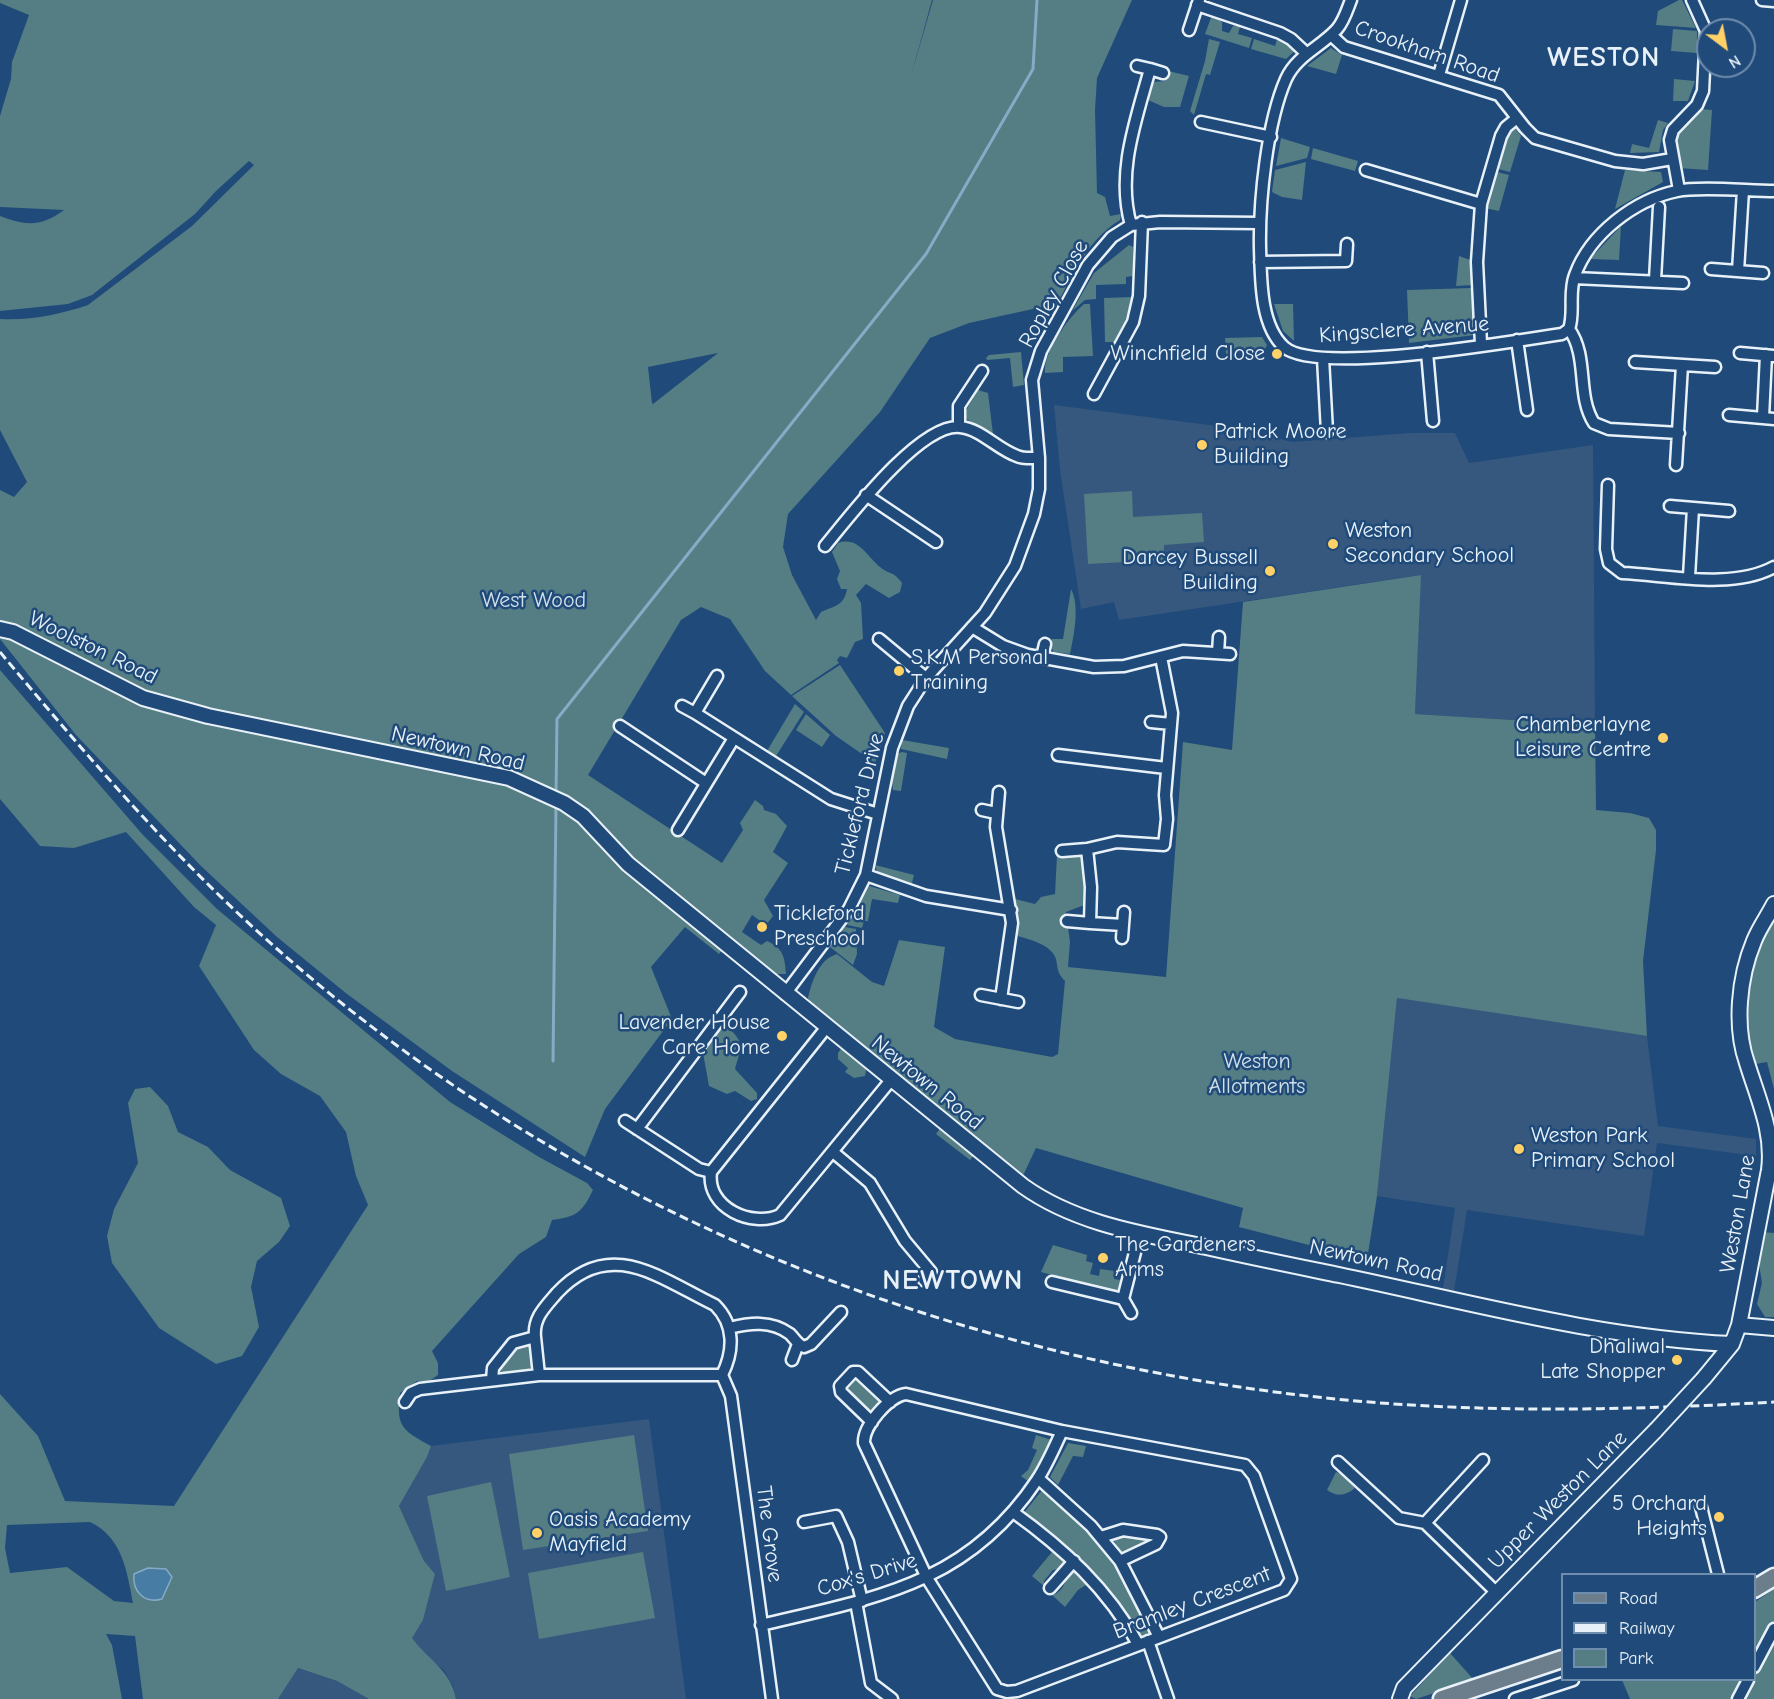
<!DOCTYPE html>
<style>
body{margin:0}
#map{position:relative;width:1774px;height:1699px;overflow:hidden;background:#1f4a7a;font-family:"Comic Neue",sans-serif}
canvas{display:block}
.legend{position:absolute;left:1561px;top:1573px;width:195px;height:108px;box-sizing:border-box;background:#1f4a7a;border:2px solid #6f8dac;margin:0;padding:8px 10px;list-style:none;font-size:18px;color:#e8f1f8}
.legend li{display:flex;align-items:center;gap:12px;height:30px}
.legend b{width:30px;border:2px solid #6f8dac}
.north{position:absolute;left:1696px;top:18px;width:60px;height:60px;box-sizing:border-box;background:#1f4a7a;border:2px solid #6f8dac;border-radius:50%;rotate:148deg;font-size:16px;font-weight:700;line-height:24px;text-align:center;color:#e8f1f8}
.north::after{content:'';display:block;margin:auto;width:21px;height:27px;background:#ffd166;clip-path:polygon(50% 0,100% 100%,50% 72%,0 100%)}
</style>
<div id="map">
<canvas width="1774" height="1699"></canvas>
<ul class="legend">
<li><b style="height:8px;background:#6c7d8b"></b>Road</li>
<li><b style="height:8px;background:#e8f1f8"></b>Railway</li>
<li><b style="height:16px;background:#547d84"></b>Park</li>
</ul>
<div class="north">N</div>
</div>
<script>
const c = document.querySelector('canvas').getContext('2d');
c.lineJoin = 'round';
function paint(path, color) {
  c.fillStyle = color;
  c.fill(path, 'evenodd');
}
function trace(path, color, width, dash) {
  c.strokeStyle = color;
  c.lineWidth = width;
  c.lineCap = dash ? 'butt' : 'round';
  c.setLineDash(dash || []);
  c.stroke(path);
}
function drawText(font, color, halo, rows, align = 'center') {
  c.font = font + ' "Comic Neue",sans-serif';
  c.lineWidth = 5;
  c.setLineDash([]);
  c.textBaseline = 'middle';
  c.strokeStyle = halo;
  c.fillStyle = color;
  for (const [text, x, y, turn = 0] of rows) {
    c.save();
    c.translate(x, y);
    c.rotate((+turn || 0) * Math.PI / 180);
    c.textAlign = isNaN(turn) ? turn : align;
    if (halo) c.strokeText(text, 0, 0);
    c.fillText(text, 0, 0);
    c.restore();
  }
}
paint(new Path2D(`
 M1054,405L1232,428L1293,442L1410,433H1455L1469,463L1593,445L1595,725L1415,714L1420,575L1119,620L1114,602L1081,609L1060,470Z
 M1397,998L1647,1036L1658,1126L1756,1139V1156L1657,1143L1644,1236L1467,1210L1454,1291L1443,1289L1455,1208L1377,1196Z
 M649,1419L686,1699H456L453,1686L444,1670L424,1655L411,1637L423,1620L435,1574L424,1561L399,1506L427,1457L431,1446Z
 M297,1668L337,1681L369,1699H278Z`), '#36587f');
paint(new Path2D(`
 M0,0H932L911,76L933,0H1132L1097,78L1095,110L1097,193L1105,197L1110,216L1121,214L1120,220C1086,241 1072,277 1053,312L1042,307L969,323L930,338L880,412L788,514L783,547L792,575L816,620L821,612C834,606 844,606 847,589H841L837,579L840,571L832,552L838,543C859,536 867,557 880,567C889,575 893,570 902,583L900,592L889,598L866,584L856,595L861,603L863,639L855,642L847,658L840,656L837,660L839,663L791,695L765,671L730,619L701,607L681,620L588,775L722,863L743,830L740,823L755,800L763,806L764,810L776,814L787,826L773,852L788,863L764,900L773,916L766,925L752,915L742,932L761,945L767,941C783,948 785,957 786,974H772L726,945L719,954L685,927L651,967L672,1019L605,1109L585,1157L452,1071L347,994L277,937L201,866L76,735L0,639V490L14,497L27,482L0,430V319C28,321 62,314 88,305L192,226L254,165L249,161L216,191L195,214L92,295L68,304L0,311V216C26,226 41,227 64,210L0,207V116L11,79L12,62L29,15L0,3ZM718,353L653,404L652,403L648,367Z
 M1679,0H1682L1696,28L1656,25L1658,11Z
 M1212,15L1222,22V31L1229,33L1233,26L1241,24L1238,34L1252,38L1249,48L1205,34Z
 M1673,29L1697,31V53L1671,51Z
 M1278,36L1296,50L1286,59L1251,49L1254,39L1275,46Z
 M1209,39L1220,42L1210,75L1206,74L1194,115L1190,111L1205,61Z
 M1331,48L1342,55L1336,74L1307,66Z
 M1168,71L1189,76L1180,107H1164L1148,100L1154,82L1165,81Z
 M1674,79L1695,81L1688,101H1673Z
 M1699,109L1712,110L1708,170L1678,168L1674,135Z
 M1658,120L1668,123L1663,130L1659,152L1630,153L1632,144L1649,148Z
 M1514,127L1521,136L1510,172L1494,168L1507,132Z
 M1281,138L1310,147L1307,158L1276,166Z
 M1313,148L1358,161L1355,171L1311,159Z
 M1306,162L1302,200L1282,197L1272,192L1275,170Z
 M1625,170L1661,172L1663,182L1615,209Z
 M1493,171L1509,175L1499,211L1485,208Z
 M1621,226L1619,260L1590,259Z
 M1129,245L1133,247V276L1126,277V284L1096,285V299L1085,300L1072,311L1094,273Z
 M1459,256L1473,261V285L1456,286Z
 M1472,288L1475,335L1409,343L1407,290Z
 M1132,297L1123,329L1115,342H1105L1104,298Z
 M1084,304H1090L1093,356L1063,357V372L1045,373C1043,352 1069,317 1084,304Z
 M1274,304H1293L1294,341L1283,331Z
 M1262,337L1267,345L1260,359L1259,352L1226,354L1225,338Z
 M1021,352L1024,385L1013,387L1010,358L987,360L986,358L989,355Z
 M978,390L988,393L993,434L966,419V410Z
 M1132,491L1133,517L1202,513L1204,542L1164,545V560L1088,564L1084,494Z
 M1421,575L1415,714L1595,725L1596,810L1630,813L1649,818L1656,830V850L1643,961L1647,1036L1397,998L1377,1196L1367,1260L1239,1227L1243,1208L1036,1148L1019,1184L977,1151L970,1160L936,1134L944,1123L868,1059L865,1076L854,1078L845,1072L848,1068L838,1059V1053L846,1042L812,1007L808,998C812,981 819,959 837,954L872,982L884,986L899,940L945,947L934,1027L955,1039L1052,1057L1058,1054L1065,981C1057,973 1058,969 1056,959C1051,944 1030,940 1018,936L1016,925L1019,923L1015,899L1035,904L1041,897L1055,894L1057,855L1079,854L1085,858L1087,904L1066,912L1070,942L1068,967L1166,977L1183,742L1232,750L1243,602Z
 M1071,589C1080,606 1074,635 1070,654L1054,652L1051,648L1052,639H1063Z
 M840,665L885,733L875,763L836,736L792,696Z
 M0,670L143,835L217,909L450,1102L539,1157L587,1183L593,1190C582,1213 576,1217 552,1220L546,1237L519,1254L432,1351L438,1363V1375L428,1382L417,1381L400,1393C396,1427 402,1430 431,1446L427,1457L399,1506L424,1561L435,1574L423,1620L412,1638C428,1660 451,1670 456,1699H369L337,1681L298,1668L278,1699H143L135,1636L106,1634L112,1645L122,1699H0V1394L38,1436L65,1501L174,1506L368,1205L356,1176L346,1132L320,1096L281,1074L254,1050L199,966L216,925L194,907L126,832L74,848L40,846L0,799ZM90,1522C122,1537 127,1571 133,1603L114,1601L67,1567L10,1573L5,1548L7,1525Z
 M795,704L804,712L776,756L767,751Z
 M806,714L830,735L822,747L796,730Z
 M902,740L949,748L947,759L901,749Z
 M902,752L907,753L901,791L893,790L891,775L897,754Z
 M875,865L914,875L912,883L878,874Z
 M869,886L900,895L898,903L872,899L868,921H864L862,928L847,925Z
 M1774,918V1089L1767,1062L1750,1065L1745,997L1756,948Z
 M845,927L856,929L857,954L853,965L830,947Z
 M727,1026C745,1044 742,1045 735,1069L757,1093V1099L751,1101L735,1091L727,1094L709,1086L703,1053L718,1031Z
 M150,1087L168,1106L178,1132L208,1147L230,1170L281,1198L290,1226L279,1242L257,1261L251,1287L259,1327L242,1356L216,1364L159,1328L112,1263L107,1236L114,1209L138,1163L128,1103L135,1089Z
 M1762,1232L1774,1233V1317H1765L1757,1304L1762,1283L1757,1251Z
 M1053,1245L1087,1255L1086,1261L1093,1263L1090,1274L1099,1276L1100,1269L1115,1271L1114,1279L1121,1280L1117,1293L1041,1272Z
 M518,1343H529L532,1348V1366L526,1372L505,1375L499,1369Z
 M857,1378L882,1401L871,1414L846,1390L850,1380Z
 M634,1435L648,1531L523,1550L509,1454Z
 M1036,1435L1052,1440L1029,1482L1021,1476L1028,1470L1037,1450L1032,1448Z
 M1068,1443L1086,1446L1083,1457L1073,1456L1058,1485L1050,1477Z
 M1336,1472L1347,1477L1355,1488C1345,1496 1337,1497 1327,1490Z
 M491,1482L510,1577L446,1591L427,1496Z
 M1043,1489L1086,1527L1120,1568L1151,1629V1634L1146,1638L1137,1634L1023,1514Z
 M1120,1534L1149,1539L1150,1541L1122,1555L1113,1539Z
 M643,1552L655,1618L539,1639L528,1573Z
 M1052,1552L1065,1563L1061,1569L1053,1570L1044,1581L1045,1587L1032,1576Z
 M1072,1570L1086,1585L1078,1590L1065,1607L1052,1595C1065,1592 1065,1578 1072,1570Z
 M1774,1589V1699H1630L1622,1680H1754L1755,1602Z
 M1450,1653L1474,1680L1416,1699L1410,1696Z`), '#547d84');
const water = new Path2D(`
 M148,1568L166,1569L172,1577L162,1599C144,1604 132,1591 134,1574Z`);
paint(water, '#477ca5');
trace(water, '#87abc6', 1.5);
trace(new Path2D(`
 M556,795L557,719L926,254L1033,69L1037,0
 M553,1061L556,805`), '#87abc6', 3);
const minor = new Path2D(`
 M1351,0C1347,10 1344,21 1337,29C1321,47 1297,55 1286,79C1267,122 1259,201 1260,248C1261,279 1260,325 1284,347C1317,376 1513,341 1562,334L1569,329C1575,313 1568,293 1575,275C1590,234 1634,200 1677,191C1699,186 1749,191 1774,191
 M1762,0L1774,1
 M1197,5L1280,33L1291,39L1306,53
 M1189,30L1199,0
 M1331,35L1344,47L1499,95L1525,128L1535,138L1615,161L1643,164L1672,159
 M1137,66L1150,69
 M1439,75L1461,0
 M1201,122L1271,137
 M1366,170L1481,204
 M1679,190L1670,140L1673,130L1697,105L1703,91L1706,31L1692,0
 M1131,225C1116,173 1136,120 1150,69L1163,73
 M1260,262L1346,261L1347,244
 M1711,269L1763,273
 M1738,271L1743,190
 M1574,278L1683,283
 M1655,280L1659,207
 M1569,329C1589,357 1576,395 1594,423L1609,429L1679,433
 M1517,340L1527,410
 M1481,344L1477,262L1481,204L1501,136L1506,127L1517,118
 M1427,352L1433,421
 M1740,353L1774,356
 M1323,358L1327,432
 M1635,362L1715,367
 M1094,394L1133,322L1139,296L1142,222
 M1729,415L1774,419
 M1763,417L1766,355
 M959,426V406L982,371
 M1676,465L1682,365
 M1608,485L1606,549L1609,563L1622,573C1668,575 1732,590 1774,567
 M866,495L936,542
 M1670,506L1729,511
 M825,546C849,517 920,423 960,427C981,429 997,449 1017,456C1023,459 1032,458 1039,458
 M1689,577L1693,508
 M972,627L1003,646L1028,655L1094,667L1124,666L1183,651L1230,654
 M879,639L926,678
 M1218,653L1219,637
 M1042,657L1045,644
 M717,676L695,713L831,799L878,814
 M682,706L695,713
 M1151,722L1171,724
 M620,726L706,783
 M1058,755L1166,768
 M999,792L996,827L1012,923L1001,999
 M982,810L996,813
 M678,830L734,738
 M1062,851L1087,849
 M866,875L926,896L1011,910
 M1067,921L1090,923
 M1123,925L1124,912
 M1122,938L1123,925L1090,923L1091,887L1087,849L1117,842L1164,845L1167,819L1165,795L1172,713L1161,657
 M785,994L849,909L866,875L892,748L908,706L926,678L985,613L1015,566L1034,514L1039,489V458L1032,380L1041,351L1088,265L1112,237L1131,225L1160,222L1259,223
 M981,995L1018,1002
 M826,1028L711,1172C706,1208 752,1228 780,1215L891,1080
 M625,1121L699,1169L711,1172
 M637,1129L740,992
 M833,1152L870,1183L905,1241L931,1272L924,1280
 M1052,1282L1123,1299L1140,1233
 M1123,1299L1131,1313
 M729,1328C750,1323 771,1320 790,1334C795,1339 797,1344 804,1347L811,1344L841,1312
 M792,1360L798,1344
 M539,1375H722
 M722,1375L731,1396L772,1699
 M492,1380L493,1368L513,1343L535,1337C533,1318 545,1307 557,1293C610,1236 659,1278 715,1305C735,1325 734,1351 722,1375
 M906,1394L1062,1431L1245,1465L1254,1476L1291,1579L1284,1590L1017,1691L1007,1692L997,1689L927,1578L864,1443C863,1426 889,1396 906,1394Z
 M405,1402L411,1393L420,1389L539,1375L535,1337
 M872,1422L841,1392L840,1386L853,1372H858L890,1402
 M1338,1462L1399,1518L1425,1523L1496,1592
 M1038,1478L1091,1526L1120,1561L1159,1637
 M1701,1507L1718,1574
 M1013,1512C1063,1548 1108,1589 1138,1644
 M804,1522L836,1516L848,1542L862,1601
 M1425,1523L1483,1460
 M1101,1537L1123,1530L1157,1535L1160,1537L1156,1544L1120,1561
 M1050,1588L1074,1561
 M856,1602L871,1683L892,1699
 M761,1625C874,1598 967,1585 1037,1480C1047,1465 1054,1448 1062,1431
 M1148,1641L1168,1699
 M1754,1667L1774,1629
 M1515,1699L1573,1680
 M1738,1699L1748,1680`);
const tertiary = new Path2D(`
 M0,629L13,632L143,698L208,716L509,778L564,803L583,816L628,864L1023,1186C1076,1224 1143,1234 1206,1247C1250,1257 1295,1266 1339,1275C1469,1302 1600,1338 1732,1344
 M1739,1325L1774,1328
 M1704,1378L1732,1344L1739,1325L1769,1170C1774,1132 1758,1099 1747,1063C1734,1026 1739,977 1754,941C1759,928 1768,916 1774,904
 M1400,1699L1404,1688L1656,1430`);
const primary = new Path2D(`
 M1754,1589L1774,1577
 M1442,1699L1562,1659`);
trace(minor, '#e8f1f8', 15);
trace(tertiary, '#e8f1f8', 18);
trace(primary, '#e8f1f8', 21);
trace(minor, '#1f4a7a', 10);
trace(tertiary, '#1f4a7a', 14);
trace(primary, '#6c7d8b', 16);
trace(new Path2D(`
 M0,652C87,756 174,858 276,948C561,1200 922,1350 1299,1395C1456,1414 1616,1411 1774,1402`), '#e8f1f8', 3, [9, 4.5]);
const tertiaryBridge = new Path2D(`
 M1656,1430L1704,1378`);
trace(tertiaryBridge, '#e8f1f8', 18, []);
trace(tertiaryBridge, '#1f4a7a', 14);
for (const [x, y, r, color] of [
 [1277,354,6,"#ffd166"],
 [1202,445,6,"#ffd166"],
 [1333,544,6,"#ffd166"],
 [1270,571,6,"#ffd166"],
 [899,671,6,"#ffd166"],
 [1663,738,6,"#ffd166"],
 [762,927,6,"#ffd166"],
 [782,1036,6,"#ffd166"],
 [1519,1149,6,"#ffd166"],
 [1103,1258,6,"#ffd166"],
 [1677,1360,6,"#ffd166"],
 [1719,1517,6,"#ffd166"],
 [537,1533,6,"#ffd166"]
]) {
  const dot = new Path2D();
  dot.arc(x, y, r, 0, 2 * Math.PI);
  c.fillStyle = color;
  c.fill(dot);
  trace(dot, '#1f4a7a', 2);
}
drawText('22px', '#e8f1f8', '#1f4a7a', [
 ["Crookham Road",1427,52,19],
 ["Ropley Close",1054,294,-61],
 ["Kingsclere Avenue",1404,330,-4],
 ["Woolston Road",93,648,26],
 ["Newtown Road",458,749,13],
 ["Tickleford Drive",860,804,-76],
 ["Newtown Road",927,1083,39],
 ["Weston Lane",1738,1214,-80],
 ["Newtown Road",1376,1261,12],
 ["Upper Weston Lane",1558,1500,-45],
 ["The Grove",769,1534,83],
 ["Cox's Drive",867,1575,-17],
 ["Bramley Crescent",1192,1603,-21]
]);
drawText('22px', '#e8f1f8', '#1f4a7a', [
 ["Winchfield Close",1265,354,"right"],
 ["Patrick Moore",1214,432],
 ["Building",1214,457],
 ["Weston",1345,531],
 ["Secondary School",1345,556],
 ["Darcey Bussell",1258,558,"right"],
 ["Building",1258,583,"right"],
 ["S.K.M Personal",911,658],
 ["Training",911,683],
 ["Chamberlayne",1651,725,"right"],
 ["Leisure Centre",1651,750,"right"],
 ["Tickleford",774,914],
 ["Preschool",774,939],
 ["Lavender House",770,1023,"right"],
 ["Care Home",770,1048,"right"],
 ["Weston Park",1531,1136],
 ["Primary School",1531,1161],
 ["The Gardeners",1115,1245],
 ["Arms",1115,1270],
 ["Dhaliwal",1665,1347,"right"],
 ["Late Shopper",1665,1372,"right"],
 ["5 Orchard",1707,1504,"right"],
 ["Heights",1707,1529,"right"],
 ["Oasis Academy",549,1520],
 ["Mayfield",549,1545]
], 'left');
drawText('22px', '#d2e0e7', '#1f4a7a', [
 ["West Wood",534,601],
 ["Weston",1257,1062],
 ["Allotments",1257,1087]
]);
c.letterSpacing = '1.5px';
drawText('bold 28px', '#e8f1f8', '#1f4a7a', [
 ["WESTON",1604,58],
 ["NEWTOWN",953,1281]
]);
c.letterSpacing = '0px';
</script>
